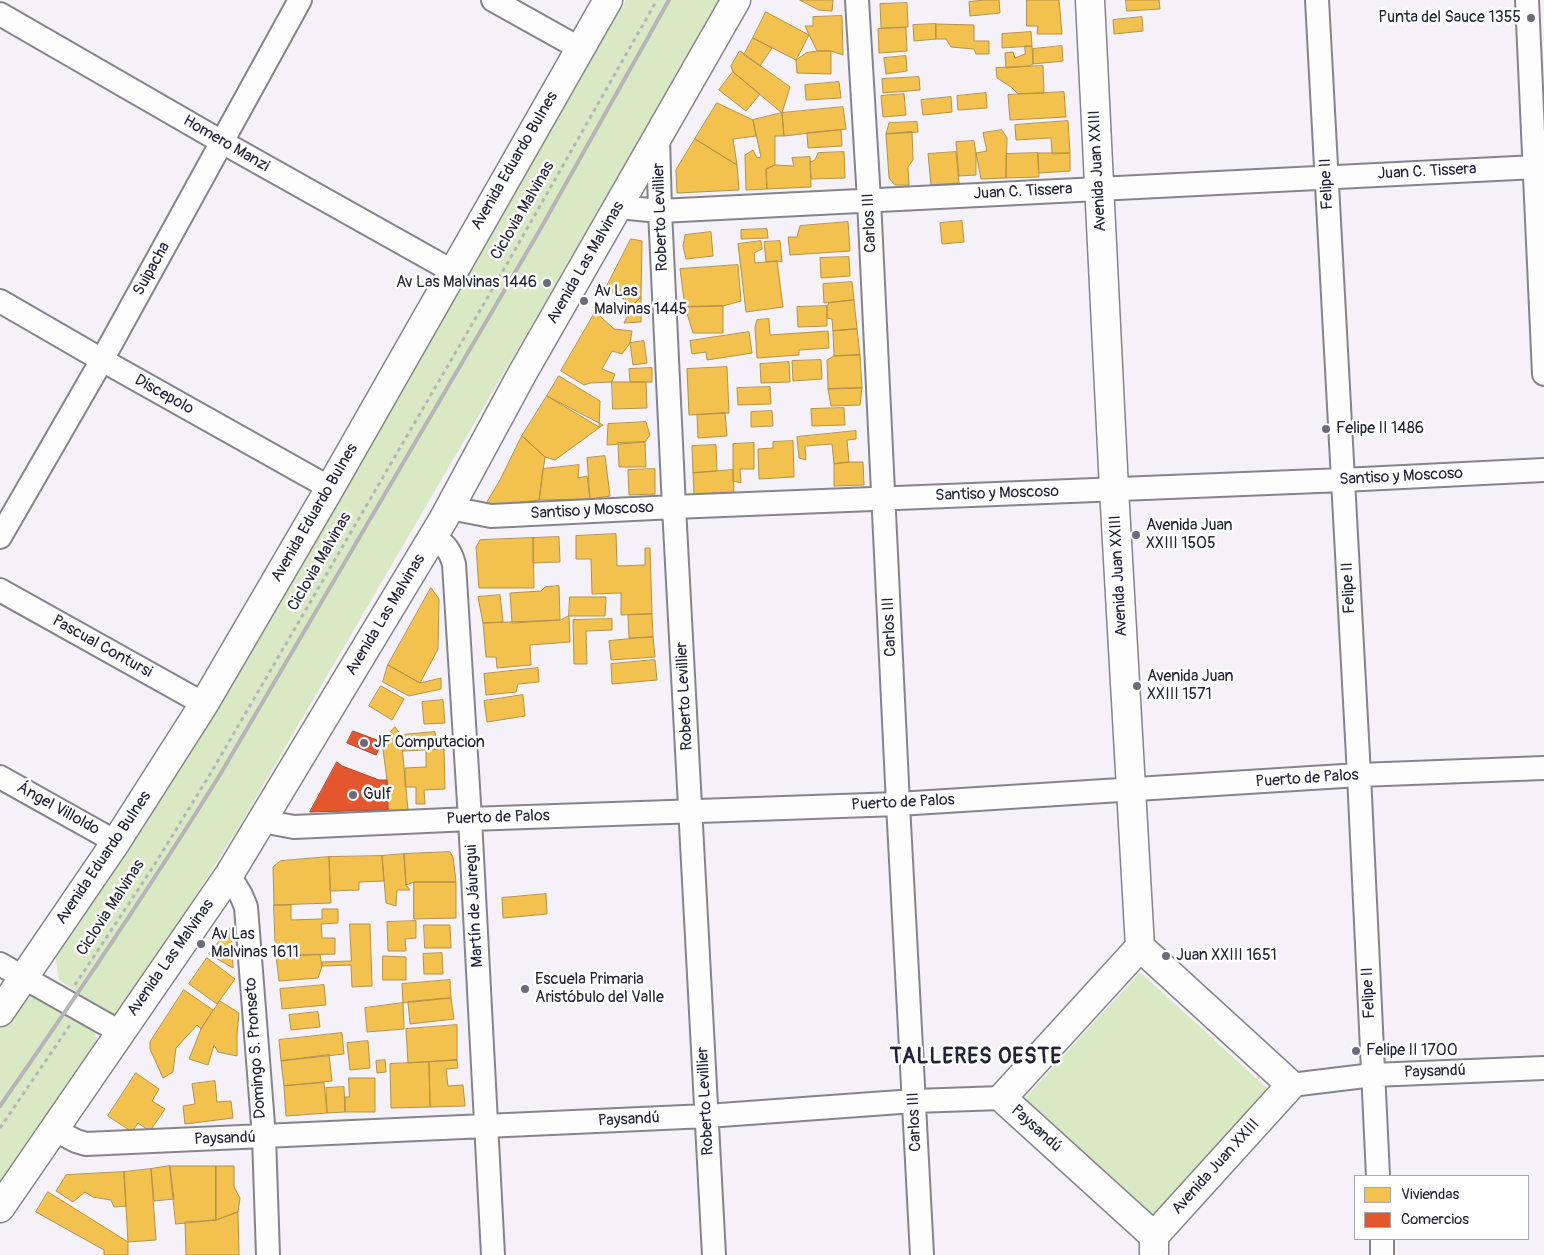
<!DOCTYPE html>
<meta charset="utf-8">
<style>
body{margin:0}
#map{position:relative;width:1544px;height:1255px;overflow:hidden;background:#f4f2f8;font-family:Pangolin,sans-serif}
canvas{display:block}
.legend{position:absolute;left:1354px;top:1175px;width:175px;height:65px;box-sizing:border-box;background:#fff;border:1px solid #a7a7b1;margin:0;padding:6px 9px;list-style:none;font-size:15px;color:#22223b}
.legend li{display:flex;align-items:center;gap:10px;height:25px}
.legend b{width:25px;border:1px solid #a7a7b1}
</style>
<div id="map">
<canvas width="1544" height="1255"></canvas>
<ul class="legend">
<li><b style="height:14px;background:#f2c14e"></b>Viviendas</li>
<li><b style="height:14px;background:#e4572e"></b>Comercios</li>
</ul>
</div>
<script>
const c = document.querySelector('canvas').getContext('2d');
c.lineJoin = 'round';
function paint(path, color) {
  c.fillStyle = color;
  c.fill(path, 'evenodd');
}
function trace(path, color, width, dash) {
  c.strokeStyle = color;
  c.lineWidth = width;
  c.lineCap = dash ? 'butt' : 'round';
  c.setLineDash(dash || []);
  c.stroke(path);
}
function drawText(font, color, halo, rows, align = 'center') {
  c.font = font + ' Pangolin,sans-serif';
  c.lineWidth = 5;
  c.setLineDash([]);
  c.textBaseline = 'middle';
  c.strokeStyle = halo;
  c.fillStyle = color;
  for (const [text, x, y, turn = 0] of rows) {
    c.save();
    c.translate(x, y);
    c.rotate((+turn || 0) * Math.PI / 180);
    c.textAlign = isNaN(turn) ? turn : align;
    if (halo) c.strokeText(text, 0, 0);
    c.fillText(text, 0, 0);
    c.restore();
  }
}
paint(new Path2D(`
 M626,0H718L545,302L236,832L124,1009L112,1016L59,980L55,954L207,726Z
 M1140,972L1268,1089L1153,1214L1025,1098Z
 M29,992L94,1030L98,1045L0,1186V1026L15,1004Z`), '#d8e9c4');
const homes = new Path2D(`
 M800,0H833L832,11L819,10Z
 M985,0H999L1000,13L970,16L969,2Z
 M1027,0H1059L1062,34H1037L1038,26H1027Z
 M1126,0H1159L1160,9L1127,11Z
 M907,3L908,27L881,28L880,4Z
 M766,12L809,35L796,60L753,38Z
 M842,16L843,55L831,51H817L805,26H813V17Z
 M1142,17L1143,31L1114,34L1113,20Z
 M936,24V39L914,41L913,25Z
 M936,24L974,25V41H989V54H976L974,49L951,47L946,39H936Z
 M906,28L907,51L879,53L878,29Z
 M1031,32L1032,46L1002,48V34Z
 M753,38L772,48L760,66L744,55Z
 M1025,46H1032L1033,64L1029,66L1006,68L1005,53L1013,52L1015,58L1025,54Z
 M1062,46L1063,61L1033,64V49Z
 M740,51L790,87L782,113L733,72L731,66Z
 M817,51H831V74L797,73L796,60L806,53Z
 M906,56L907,71L886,74L884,58Z
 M1043,66L1044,93L1018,94L1011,87L997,78L996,68Z
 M733,72L760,94L746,111L719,90Z
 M919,77L920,90L883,93L882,79Z
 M839,82L841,98L806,100L805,85Z
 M1064,92L1066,117L1010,120L1008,95Z
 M986,93L987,108L958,110L957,96Z
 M904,94L906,115L883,117L881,96Z
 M951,97L952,112L923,115L921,100Z
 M717,103L753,120L756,136L733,139L737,165L695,139Z
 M843,107L846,129L784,136L782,113Z
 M782,113L784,136H775V165L766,169L767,189L746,190L745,155L753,150L757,158L761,157L753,120Z
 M1068,121L1070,153L1052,154L1051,138L1016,140L1015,125Z
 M917,122L918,132L886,134L889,123Z
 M841,130L842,146L808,148L807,133Z
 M1002,130L1007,138L1006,178L981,179L976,153L987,151L983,133Z
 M912,132L913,160L908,167L909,185H895L889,178L886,134Z
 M695,139L737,165L739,190L677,193L676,170Z
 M974,141L976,153V175L959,176L956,142Z
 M844,152L845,178L811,179L810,162L815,160L818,153Z
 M956,152L959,183L931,185L928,154Z
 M1038,153L1039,177L1006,178V154Z
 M1038,153H1070V171L1039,173Z
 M810,157L811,187L767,189L766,169L775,165L794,166L792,158Z
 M962,221L964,242L942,244L940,223Z
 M848,222L850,251L790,255L788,237H797L800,226Z
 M767,229L768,238L741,239V230Z
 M711,232L713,256L686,259L683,246L685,235Z
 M631,239L642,241L641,297L633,305L606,288Z
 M761,241L762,249L754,253L755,263L777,261L783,307L746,312L738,244Z
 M780,241L782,262L777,261L766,262L764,242Z
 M849,257L850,276L821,278L820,258Z
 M738,265L741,301L723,306L685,307L680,269Z
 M852,282L854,300L824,303L823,284Z
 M641,297V322L624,323L633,305Z
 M854,300L857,329L833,331L832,319L827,318V306L829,303Z
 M723,306V333H693L685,307Z
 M827,306V326L798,327L797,307Z
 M597,309L601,317L614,329L632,331L630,343L622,354L612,351L602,369L615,374L612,382L590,383L584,385L561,371Z
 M769,319L770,335L828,331L829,348L799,350V355L757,358L755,327L757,320Z
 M857,329L860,355L834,356L833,331Z
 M749,332L752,353L707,360L706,352L692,354L690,341Z
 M644,341L647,363L633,365L630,343Z
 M860,355L862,388L828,389L827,360L834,356Z
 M821,360L822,379L793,381L792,361Z
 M789,362L790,382L761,383L760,364Z
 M727,367L729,413L689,415L687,369Z
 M652,368V382H630L629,369Z
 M559,376L600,401L599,427L547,396Z
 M612,382H646L647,408L613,409Z
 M770,387L771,404L738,405L737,388Z
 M862,388L860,405L831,406L828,389Z
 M547,396L603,425L555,460L545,457L522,436Z
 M844,408L845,425L812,426L811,409Z
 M772,411L773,426L751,427V412Z
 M725,413L727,436L698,438L697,415Z
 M646,422L650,435L645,442L607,445L608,424Z
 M856,431V439L847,440L849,462L834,464L832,444L805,446L806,460L799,458L797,437Z
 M522,436L545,457L539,500L484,507L500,480Z
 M793,441L794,477L759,479L758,449L773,448V442Z
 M645,442L646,467H619L618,443Z
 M754,443V469H740L741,483L733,481V444Z
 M716,445L717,471L693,473L692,446Z
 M605,456L610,496L590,499L587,458Z
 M849,462H863L864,485L834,486V464Z
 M579,465L578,478L587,476L590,499L539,500L543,469Z
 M655,469V494L629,495L628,470Z
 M733,470L734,492L694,494L693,473Z
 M616,534L617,566L645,565V548H650L652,614L621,615V593L592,594L591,559H576V536Z
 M559,537L560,562L533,563V538Z
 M533,538L534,588H479L476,547L480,540Z
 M559,586L560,620L512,623L510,593L541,591L545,587Z
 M431,588L439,599L438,649L420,683L388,665Z
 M500,595L503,622L483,623L478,597Z
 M570,597H606L605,616H569Z
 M652,614L653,637L629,638L628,615Z
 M569,616L570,642L530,645L531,665L497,668L496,657H486L483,623L560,620Z
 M612,619V630L586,631L587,664H574L573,620Z
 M653,637L655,657L611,660L609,641Z
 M655,660L657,680L612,684L611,664Z
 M388,665L420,683L441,678V689L409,696L383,682Z
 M538,668L539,682L518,684L516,692L486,695L484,674Z
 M381,686L404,699L392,720L369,706Z
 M523,695L525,716L487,722L484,701Z
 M443,700L445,723L424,724L422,702Z
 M395,727L401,735L408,810H388L387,780L382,742Z
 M435,732L436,739L440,742L444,749L403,751L401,735Z
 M444,749L445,789L424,790L425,804H416V787H405V768L426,767V750Z
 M450,852L453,857L456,882H414L406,885L404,854Z
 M404,854L406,885L410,890H397L396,906L386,903L382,856Z
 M382,856L384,881L359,882V890L330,891L329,857Z
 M329,857L331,903L274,905L273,867L280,861Z
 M414,882H456V918L414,919Z
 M546,894L547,914L503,918L502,898Z
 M274,905H291V920L322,919V909H338V923L321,924L322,938H335V954L276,956Z
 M416,921V938L405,939L406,951H388L387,922Z
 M350,924H370L372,986L352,987L351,965L322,966V962L351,961Z
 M424,925H450L451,948H425Z
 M231,927L233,968L209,954Z
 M442,953L443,974H424L423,954Z
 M320,955L322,966L318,978L279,981L276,956Z
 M383,956L406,957V980H383Z
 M207,958L235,979L217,1004L189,984Z
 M450,980L451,998L403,1003L402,984Z
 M324,985L326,1005L282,1009L280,989Z
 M184,990L213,1010L201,1029L197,1025L176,1048L173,1072L163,1078L150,1049V1042Z
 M451,998L454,1019L410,1024L408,1002Z
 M220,1001L239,1013L237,1034V1056L218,1052L214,1045L208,1065L189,1059L201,1029Z
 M403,1003L404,1029L367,1032L365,1008Z
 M318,1012L320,1027L291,1030L289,1015Z
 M457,1025V1060L408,1063L406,1029Z
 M342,1033L344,1054L281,1061L279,1040Z
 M368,1041L370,1068L350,1070L347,1043Z
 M329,1055L332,1081L284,1086L281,1061Z
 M385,1060L386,1072L377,1073L376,1061Z
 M457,1060L458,1068L446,1069L448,1086L463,1085L465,1106L430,1107L429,1062Z
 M429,1062L430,1107L391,1108L390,1064Z
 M136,1073L159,1089L152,1101L165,1109L150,1131L138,1123L132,1132L108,1116Z
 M349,1078H375V1112H345V1097H349Z
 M215,1081L217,1102L231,1101L233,1118L185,1124L183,1106L195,1104L192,1084Z
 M324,1083L327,1113L286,1116L284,1086Z
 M344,1087L345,1112L327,1113L326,1088Z
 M170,1166L174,1199L154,1201L151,1169Z
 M170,1166H216V1220L176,1224Z
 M216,1166H234V1187L240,1198L238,1212L216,1220Z
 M151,1169L156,1240L128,1242L124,1172Z
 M124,1172L126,1206L114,1207L111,1200L93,1197L85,1192L73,1202L56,1191L66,1175Z
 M48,1192L128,1242V1255H104V1250L36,1212Z
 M238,1212L239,1255H186L185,1222L216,1220Z`);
paint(homes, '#f2c14e');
trace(homes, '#b49148', 1);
const shops = new Path2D(`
 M353,731L382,742L376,755L347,743Z
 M337,762L342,766L379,780H387L388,810L310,812Z`);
paint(shops, '#e4572e');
trace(shops, '#aa4732', 1);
const minor = new Path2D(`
 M493,0L579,48
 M857,0L869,200L898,804L922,1255
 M1317,0L1359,775L1378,1176
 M1527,0L1544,374
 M0,14L222,142L452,271
 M658,137L660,211L674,507L714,1255
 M618,207L660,211L1536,167L1544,158
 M0,301L102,360L330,488
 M450,508L491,516L674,507L1343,480L1544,470
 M0,537L102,360L300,0
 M433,537C445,544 450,550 454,564L470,819L493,1255
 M0,590L204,704
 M0,777L116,842
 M262,821L294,827L470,819L898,804L1359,775L1544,768
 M229,875L241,895L246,907L264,1137L268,1255
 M0,964L120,1032
 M1291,1085L1373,1075L1544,1068
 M55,1130L76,1141L86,1144L707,1116L914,1101L1002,1098
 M1382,1239V1255`);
const major = new Path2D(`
 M1090,0L1114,489L1140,947L1002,1098L1154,1236
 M1140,947L1291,1085L1154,1236V1253
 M0,1012L116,842L204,704L330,488L608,0
 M0,1208L229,875L443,520L522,374L736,0`);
trace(minor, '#85848c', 26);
trace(major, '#85848c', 31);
trace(new Path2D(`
 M75,985L153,867L209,776L503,271L657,0
 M0,1128L70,1025`), '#b5b5b9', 3, [4, 4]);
trace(minor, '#fdfdfe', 22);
trace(major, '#fdfdfe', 28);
trace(new Path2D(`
 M0,1106C76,997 151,886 221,773L537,235L669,0`), '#b5b5b9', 4);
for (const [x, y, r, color] of [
 [1531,18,5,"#6c6b7d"],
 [547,283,5,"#6c6b7d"],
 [584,301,5,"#6c6b7d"],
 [1326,429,5,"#6c6b7d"],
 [1136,535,5,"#6c6b7d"],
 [1137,686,5,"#6c6b7d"],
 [364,743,5,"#6c6b7d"],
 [353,795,5,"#6c6b7d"],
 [201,944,5,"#6c6b7d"],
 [1166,956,5,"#6c6b7d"],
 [525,989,5,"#6c6b7d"],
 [1356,1051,5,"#6c6b7d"]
]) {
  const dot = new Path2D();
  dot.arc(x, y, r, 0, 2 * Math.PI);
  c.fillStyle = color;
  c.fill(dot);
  trace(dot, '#fff', 2);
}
drawText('16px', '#22223b', '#fff', [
 ["Punta del Sauce 1355",1521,18,"right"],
 ["Av Las Malvinas 1446",537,283,"right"],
 ["Av Las",594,292],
 ["Malvinas 1445",594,310],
 ["Felipe II 1486",1336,429],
 ["Avenida Juan",1146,526],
 ["XXIII 1505",1146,544],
 ["Avenida Juan",1147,677],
 ["XXIII 1571",1147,695],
 ["JF Computacion",374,743],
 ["Gulf",363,795],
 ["Av Las",211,935],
 ["Malvinas 1611",211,953],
 ["Juan XXIII 1651",1176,956],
 ["Escuela Primaria",535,980],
 ["Aristóbulo del Valle",535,998],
 ["Felipe II 1700",1366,1051]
], 'left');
drawText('16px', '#22223b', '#fff', [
 ["Homero Manzi",226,144,30],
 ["Avenida Eduardo Bulnes",515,161,-60],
 ["Avenida Juan XXIII",1098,171,-93],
 ["Juan C. Tissera",1427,172,-3],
 ["Felipe II",1327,184,-93],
 ["Juan C. Tissera",1023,192,-3],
 ["Ciclovia Malvinas",523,211,-60],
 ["Roberto Levillier",661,217,-92],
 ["Carlos III",870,223,-93],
 ["Avenida Las Malvinas",586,263,-60],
 ["Suipacha",152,269,-61],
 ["Discepolo",164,395,29],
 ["Santiso y Moscoso",1401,477,-3],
 ["Santiso y Moscoso",997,494,-2],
 ["Santiso y Moscoso",592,511,-3],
 ["Avenida Eduardo Bulnes",315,513,-60],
 ["Ciclovia Malvinas",320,562,-60],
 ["Avenida Juan XXIII",1119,576,-93],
 ["Felipe II",1349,588,-93],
 ["Avenida Las Malvinas",386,615,-59],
 ["Carlos III",890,627,-93],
 ["Pascual Contursi",102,647,29],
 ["Roberto Levillier",685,696,-93],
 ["Puerto de Palos",1307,779,-4],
 ["Puerto de Palos",903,803,-3],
 ["Ángel Villoldo",58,809,29],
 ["Puerto de Palos",498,818,-2],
 ["Avenida Eduardo Bulnes",104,858,-56],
 ["Martín de Jáuregui",475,906,-93],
 ["Ciclovia Malvinas",111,908,-57],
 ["Avenida Las Malvinas",171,958,-55],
 ["Felipe II",1369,993,-93],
 ["Domingo S. Pronseto",256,1048,-94],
 ["Paysandú",1435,1072,-2],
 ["Roberto Levillier",706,1101,-93],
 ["Paysandú",629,1120,-3],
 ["Carlos III",915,1122,-93],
 ["Paysandú",1036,1129,42],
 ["Paysandú",225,1139,-2],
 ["Avenida Juan XXIII",1216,1167,-48]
]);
c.letterSpacing = '1px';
drawText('bold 21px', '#22223b', '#fff', [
 ["TALLERES OESTE",976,1058]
]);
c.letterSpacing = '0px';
</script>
